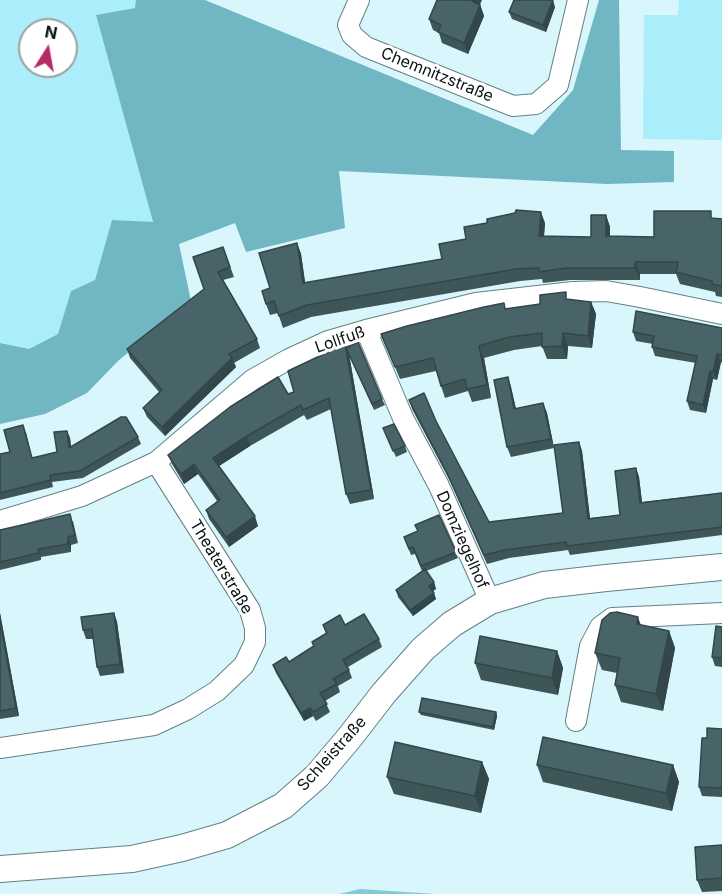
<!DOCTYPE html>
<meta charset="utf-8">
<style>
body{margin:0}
#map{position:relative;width:722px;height:894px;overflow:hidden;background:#d8f6fc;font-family:Inter,sans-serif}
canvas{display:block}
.north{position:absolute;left:18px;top:18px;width:60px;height:60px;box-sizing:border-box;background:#fff;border:2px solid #9ca1a1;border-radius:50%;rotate:11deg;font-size:16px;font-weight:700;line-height:24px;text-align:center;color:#081314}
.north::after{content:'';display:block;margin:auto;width:21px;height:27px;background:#b52b66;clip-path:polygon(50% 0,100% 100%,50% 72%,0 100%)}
</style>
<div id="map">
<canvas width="722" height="894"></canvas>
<div class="north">N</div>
</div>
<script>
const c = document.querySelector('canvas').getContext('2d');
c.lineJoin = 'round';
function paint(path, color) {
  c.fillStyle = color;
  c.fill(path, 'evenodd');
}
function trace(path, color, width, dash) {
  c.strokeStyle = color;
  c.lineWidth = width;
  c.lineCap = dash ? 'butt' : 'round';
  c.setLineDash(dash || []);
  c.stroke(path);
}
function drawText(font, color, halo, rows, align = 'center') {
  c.font = font + ' Inter,sans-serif';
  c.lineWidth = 6;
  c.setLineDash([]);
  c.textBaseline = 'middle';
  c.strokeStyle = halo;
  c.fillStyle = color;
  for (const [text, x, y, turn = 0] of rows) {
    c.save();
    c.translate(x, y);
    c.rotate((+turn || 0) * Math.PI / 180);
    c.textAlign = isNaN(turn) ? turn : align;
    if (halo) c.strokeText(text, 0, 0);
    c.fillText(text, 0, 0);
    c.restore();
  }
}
paint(new Path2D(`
 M0,0H136V8L96,15L153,223L112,220L95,280L71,291L58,334L29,349L0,343ZM30,30H66V66H30Z
 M679,0H722V140L643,139L644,15H678Z`), '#a9eefa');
paint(new Path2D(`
 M136,0H205L533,135L573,90L599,0H619L621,150L674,151V182L607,184L339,171L345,228L246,252L235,223L179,244L191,301L118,361L87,393L45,414L0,424V343L29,349L58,334L71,291L95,280L112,220L153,222L96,15L135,8Z`), '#71b7c3');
paint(new Path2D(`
 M360,889L436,894H339Z`), '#83cad6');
const minor = new Path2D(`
 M359,0L348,25L352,35L366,47L513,106L536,104L558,85L578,0
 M366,330L403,418L439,486L490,601
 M0,521L82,496L156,462L252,380L289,359L328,341L366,330L476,303L573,292L606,291L640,297L722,314
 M576,721L590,646L600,627L612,618L722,613
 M0,748L154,725L188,709L217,691L244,665L255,642V628L250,610L156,462`);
const tertiary = new Path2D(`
 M0,869L132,859L182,848L227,835L283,806L317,776L350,737L384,693L423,649L452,624L490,601L544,585L606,578L722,567`);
trace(minor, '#648084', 22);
trace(tertiary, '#648084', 28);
trace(minor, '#fff', 20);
trace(tertiary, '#fff', 26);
paint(new Path2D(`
 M480,4L484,16L468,54L442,43L439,33L433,30L429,19Z
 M555,7L546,32L512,19L509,12Z
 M606,215L610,227V236L654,237L714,219H722V297L716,296L715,292L680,284L676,274H640V280H570L543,283L542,279L520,281L311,317L283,328L278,313L270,315L266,304L270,288L297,243L301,254L305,283L442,259L545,223L544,236L591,237Z
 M223,247L234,277L223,280L257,339L260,348L234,363L236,367L165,436L147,417L143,408L159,392L130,358L127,349L204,289Z
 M568,300L591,302L596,314L592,348L568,346L567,359H547L542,346L514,350L484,358L491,398L472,402L468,391L445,398L436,371L400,379L381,334L506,309Z
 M722,328V363L721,362L717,380L713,379L706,413L690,410L687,401L696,363L655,356L652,347L653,344L636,341L633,332Z
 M345,344L349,354L374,499L350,504L346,494L331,409L307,420L304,415L250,446L219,466L258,526L229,547L209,519L206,510L217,501L198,474L184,484L172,464L168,455L294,392Z
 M346,348L382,399L385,405L374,410Z
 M508,377L511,387L516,409L543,403L547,413L554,448L511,457L507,447Z
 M409,400L436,421L489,522L563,513L579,442L582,451L590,518L620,515L636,468L639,477L642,502L722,493V535L570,555L568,550L509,558L487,564L450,481L412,409Z
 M383,428L405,446L407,452L396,457Z
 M67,431L70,438L71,447L138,437L141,444L83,478L52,482L53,487L0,500V454L10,452L26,432L32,458L57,452Z
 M73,521L78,543L71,545V552L41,557V560L0,570V530Z
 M418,531L456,552L458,558L426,571L434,582L436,589L433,591L436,599L413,616L398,597L396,590L422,571L415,554L411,555L404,537Z
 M0,613L19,716L0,719Z
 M114,613L117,622L124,673L100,676L97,667L93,639H86L83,630Z
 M323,625H345L379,639L382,647L348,667L352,678L338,686L340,692L325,701L330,712L316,721L313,716L304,721L276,673L273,665L289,662L313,646L312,642L326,634Z
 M641,625L669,631L675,648L663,711L621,702L615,685L617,673L602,670L595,653Z
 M722,627V667L715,666L712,657Z
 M557,651L563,668L558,695L481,680L475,663Z
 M419,712H496L497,716L494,730L421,715Z
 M722,729V797L702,796L699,787L707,738Z
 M482,762L489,779L481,813L394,794L387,777Z
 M537,765H673L679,782L672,811L543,782Z
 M722,845V891L702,892L697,880Z`), '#3f5659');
paint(new Path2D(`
 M473,0H482L476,13L472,1Z
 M553,0L555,7L546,32L543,25Z
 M480,5L484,16L468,54L464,43Z
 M541,212L545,223L543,248L539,236Z
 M606,215L610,227V248L606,236Z
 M297,243L301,254L307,295L303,283Z
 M635,262L640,274V280L635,268Z
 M591,302L596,314L592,348L588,336Z
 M563,333L568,346L567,359L562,346Z
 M345,344L349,354L374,499L371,490Z
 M479,346L484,358L491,398L487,385Z
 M717,354L721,362L717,380L713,372Z
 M232,358L236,367L165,436L162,427Z
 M710,371L713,379L706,413L703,405Z
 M508,377L511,387L518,418L514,409Z
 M543,403L547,413L554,448L551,439Z
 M67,431L70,438L72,455L69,448Z
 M247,436L250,446L216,468L213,458Z
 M579,442L582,451L591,527L588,519Z
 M194,464L198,474L184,484L181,474Z
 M636,468L639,477L643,511L640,503Z
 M255,516L258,526L229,547L226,537Z
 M68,537L71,545V552L68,544Z
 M434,582L436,589L431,592L429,586Z
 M434,593L436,599L413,616L410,610Z
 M0,613L19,716L16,708L0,621Z
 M114,613L117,622L124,673L120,664Z
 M638,617L644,634L637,624Z
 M669,631L675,648L663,711L656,694Z
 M557,651L563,668L558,695L552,678Z
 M310,708L313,716L304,721L301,713Z
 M496,712L497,716L494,730L493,727Z
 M482,762L489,779L481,813L475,796Z
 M673,765L679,782L672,811L666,793Z`), '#334649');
const building = new Path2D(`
 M437,0H473L472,1L480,5L464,43L438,32L441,25L429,19Z
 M514,0H553L543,25L509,12Z
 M516,210L541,212L539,236L591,237V215H606V236L654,237V211H711V218L722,219V286L712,284V281L676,272L678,262H635V268H566L539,272V268L516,269L307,305L279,316L274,301L266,304L262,291L270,288L259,253L297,243L303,283L442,259L439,244L466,239L464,227L487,223V219L515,213Z
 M223,247L230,267L218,272L257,339L229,354L232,358L162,427L143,408L162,390L127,349L204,289L193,257Z
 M566,292V299L591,302L588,336L563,333L562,346L542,347V333L509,337L479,346L487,385L467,389L465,379L441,386L433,358L395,367L381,334L407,326L484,307L504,303L505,309L540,304V295Z
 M636,311L722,328V355L717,354L713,372L710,371L703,405L687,401L697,356L652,347L654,336L633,332Z
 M358,342L382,399L372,404L346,348Z
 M345,344L371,490L346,494L329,398L303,410L301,405L247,436L213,458L255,516L226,537L206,510L220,500L194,464L181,474L168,455L230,407L278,377L288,394L294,392L288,371Z
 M508,377L514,409L543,403L551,439L507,447L494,380Z
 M424,393L436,421L489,522L563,513L554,445L579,442L588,519L620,515L615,471L636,468L640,503L722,493V527L567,546L566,542L505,550L484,555L447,473L409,400Z
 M121,417H126L138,437L80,471L50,475L51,480L0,493V454L10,452L4,430L23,425L32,458L57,452L54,432L67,431L69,448Z
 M394,424L405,446L393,451L383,428Z
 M70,514L75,535L68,537V544L38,549L39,553L0,562V530Z
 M439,515L456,552L421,566L413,547L409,549L404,537L418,531L415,525Z
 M425,569L434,582L429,586L434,593L410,610L396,590Z
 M617,612L638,617L637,624L669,631L656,694L615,685L620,658L595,653L602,620L610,613Z
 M114,613L120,664L97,667L92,629L83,630L81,617Z
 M364,614L379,639L343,660L349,670L333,679L337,684L320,693L327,704L313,712L310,708L301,713L273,665L286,657L289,662L314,646L312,642L327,633L323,625L340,615L345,625Z
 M0,621L16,708L0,711Z
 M716,626L722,627V658L712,657Z
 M480,636L557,651L552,678L475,663Z
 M422,698L496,712L493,727L419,712Z
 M707,728L722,729V788L699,787L702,738H707Z
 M543,737L673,765L666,793L537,765Z
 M395,742L482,762L475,796L387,777Z
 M722,845V878L697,880L695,847Z`);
paint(building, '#496468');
trace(building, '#334649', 1.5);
drawText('16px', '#081314', '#fff', [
 ["Chemnitzstraße",437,75,22],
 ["Lollfuß",340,340,-19],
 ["Domziegelhof",462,540,66],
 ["Theaterstraße",221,567,59],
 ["Schleistraße",332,754,-48]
]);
</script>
